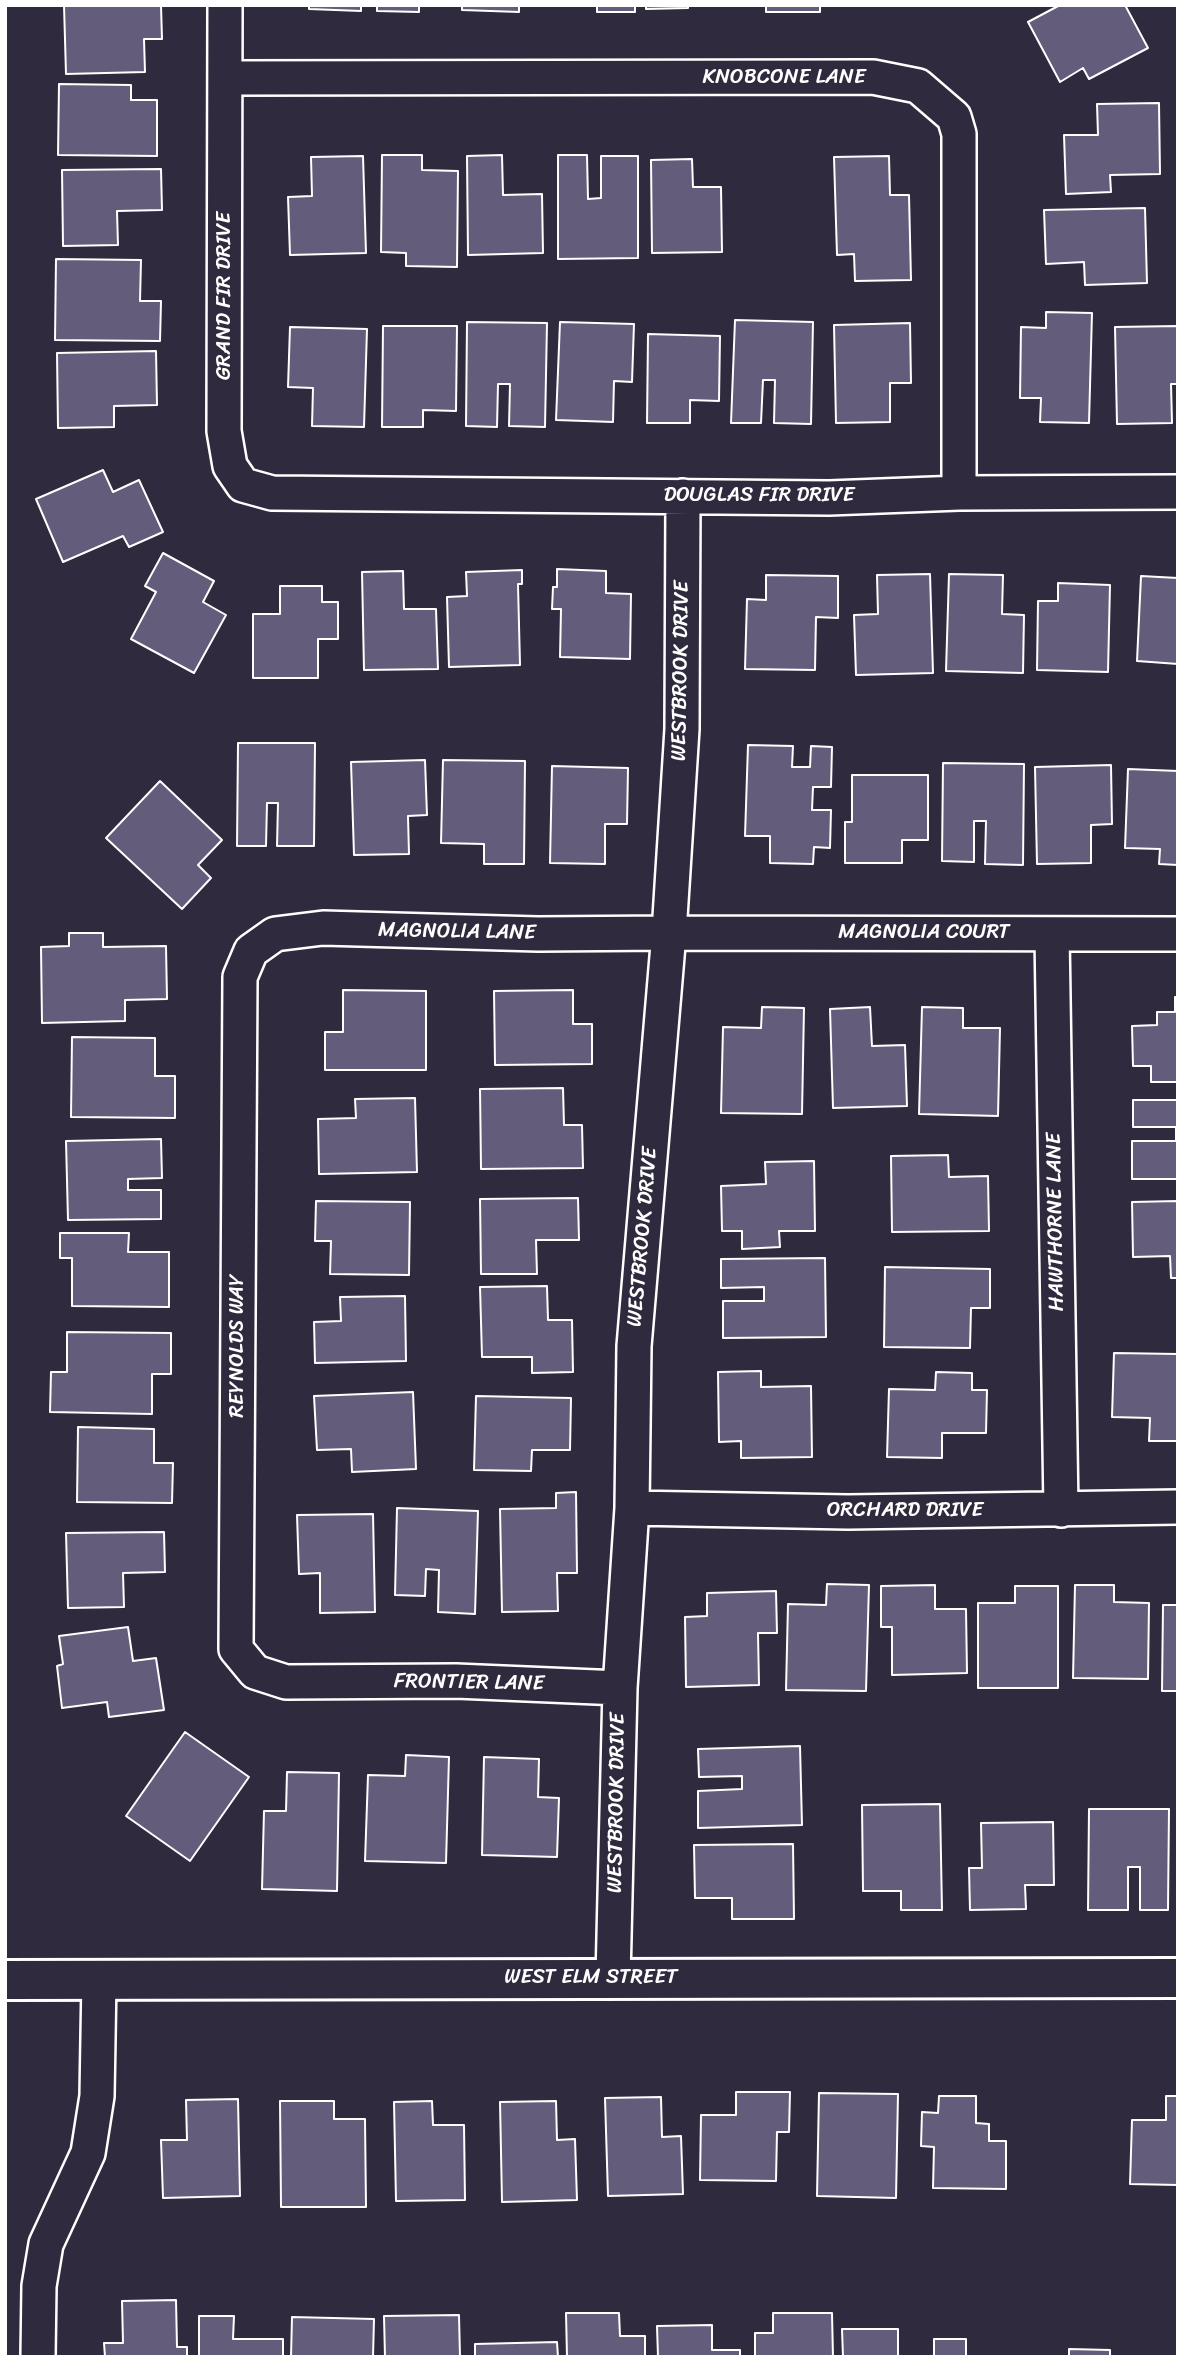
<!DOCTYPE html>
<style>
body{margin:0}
#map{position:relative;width:1183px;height:2362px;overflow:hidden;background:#2f2a3d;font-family:Sriracha,sans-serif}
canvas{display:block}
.frame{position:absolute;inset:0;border:7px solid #fff;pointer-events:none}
</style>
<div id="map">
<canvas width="1183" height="2362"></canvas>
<div class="frame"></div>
</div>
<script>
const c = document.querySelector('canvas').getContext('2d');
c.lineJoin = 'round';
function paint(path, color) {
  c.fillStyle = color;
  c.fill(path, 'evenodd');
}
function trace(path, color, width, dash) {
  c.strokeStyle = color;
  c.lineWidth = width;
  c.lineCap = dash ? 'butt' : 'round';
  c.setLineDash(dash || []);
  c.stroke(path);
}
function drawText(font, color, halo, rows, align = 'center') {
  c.font = font + ' Sriracha,sans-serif';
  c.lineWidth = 5;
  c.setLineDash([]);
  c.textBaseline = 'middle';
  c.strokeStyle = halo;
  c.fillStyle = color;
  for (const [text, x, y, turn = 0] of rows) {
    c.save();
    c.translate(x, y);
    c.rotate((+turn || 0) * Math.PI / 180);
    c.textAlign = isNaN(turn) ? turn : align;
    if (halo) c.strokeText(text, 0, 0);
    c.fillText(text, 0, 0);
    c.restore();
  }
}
const building = new Path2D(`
 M64,5H161L162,39H144L145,72L66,74Z
 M309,5H361V11L309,9Z
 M377,5H419V12L377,11Z
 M462,5H519V12L462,10Z
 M597,5H635V12H597Z
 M646,5H688V8L646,9Z
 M766,5H820V12H766Z
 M1060,5H1125L1148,48L1089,79L1083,68L1060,82L1028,22Z
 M59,84L131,85V100H157V156L58,155Z
 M1159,103L1160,174L1110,175L1111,192L1066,194L1064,135H1098L1097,104Z
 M382,155H422V170L458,171L457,267L406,266V253L381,252Z
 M502,155L503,195L542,194L543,253L468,255L467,156Z
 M558,155H587L588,199L601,198V156H638V258L558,259Z
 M363,156L366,253L290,255L288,197L312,196L311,157Z
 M889,156L890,195H909L911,280L855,281L854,254L837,255L834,157Z
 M692,159L693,187H721L722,252L652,253L651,160Z
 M161,169L162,210L117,211L118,245L63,246L62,170Z
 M1145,208L1147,283L1085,285L1084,262L1046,264L1044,210Z
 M56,259L141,260L140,301H161L160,341L55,340Z
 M1046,312L1092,313L1089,423L1040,422L1041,398H1020L1021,327L1046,328Z
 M735,320L813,322L811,424L774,423L775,380H763L761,423H731Z
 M467,322L547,323L545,427L509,426L510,384H498L497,427L466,426Z
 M560,322L634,324L632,382L614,381L613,422L556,420Z
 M910,323L911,383H890V422L836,423L834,325Z
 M383,326H457L456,411L423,410V427H382Z
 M1178,326V384H1171L1172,423L1117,424L1115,327Z
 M290,327L367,329L364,427L312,426L313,388L288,387Z
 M648,334L720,336L719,401L690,400V423H647Z
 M156,351L157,405L114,406V427L58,428L57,353Z
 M103,470L113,492L139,480L163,532L129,547L123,536L63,562L36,499Z
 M163,553L214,581L203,602L226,615L194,673L131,639L156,592L145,586Z
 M557,569L606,571V593L631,594L630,659L560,657L561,609H552L553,587H557Z
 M522,570V584H518L520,665L449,667L447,597L467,596L466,572Z
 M403,571L404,609H436L438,669L364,670L362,572Z
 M930,574L933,673L856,675L854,615L878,614L877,575Z
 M949,574L1003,575L1002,614L1024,615L1023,673L946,671Z
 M766,575L838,576V618L816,617L815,670L745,669L747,599L766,600Z
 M1141,576L1178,578V664L1137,661Z
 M1058,583L1110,585L1108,672L1037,670L1038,601H1058Z
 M280,586H322V602H338V639H318V678H253V614H280Z
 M238,743H315L314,846H277L278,803H267L266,846H237Z
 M748,745L793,746L792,767H810L811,746L832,747L831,787H813L812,810H831L830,848L814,847L813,864L770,863V836H745Z
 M425,760L427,815L408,816L409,854L354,855L351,762Z
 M443,760L525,761L524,864H484V844L441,843Z
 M943,763L1024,764L1023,865L985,864L986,821H974V862L942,861Z
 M1111,765L1112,824L1091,825V863L1037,864L1035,767Z
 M552,766L628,768L627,824H605V864L550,863Z
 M1128,769L1178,771V865L1159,864L1160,849L1125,848Z
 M852,775H928V840H902V863H845V822H852Z
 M160,781L222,840L198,865L211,878L182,909L106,838Z
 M69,933H103V947L166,946L167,999L125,1000V1021L42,1023L41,947L69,946Z
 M343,990L426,991V1070H325V1032H343Z
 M573,990V1024H592V1064L495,1065L494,991Z
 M1175,997H1178V1082H1151V1066H1133L1132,1026L1157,1025V1012H1175Z
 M762,1007L804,1008L802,1114L721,1113L723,1027L761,1028Z
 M870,1007L872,1046L905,1045L907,1106L833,1108L830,1009Z
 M922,1007L963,1008V1028H1000L998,1116L919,1114Z
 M72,1037L155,1038V1076H175V1118L71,1117Z
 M563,1088L564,1125H582L583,1168L481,1169L480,1089Z
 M415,1098L417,1172L319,1174L318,1119L356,1118L355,1099Z
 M1133,1100H1178V1179H1132V1141H1176V1127H1133Z
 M161,1139L162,1178L128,1179V1190H161V1219L68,1220L66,1141Z
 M948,1155L949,1177L988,1176L989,1231L892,1232L891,1156Z
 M814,1161L815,1231H779L780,1247L742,1249V1231H722L721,1186L766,1184L765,1162Z
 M578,1198L579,1240H536L537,1274H481L480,1199Z
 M316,1201L410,1202L409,1275L330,1274L331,1241H315Z
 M1178,1201V1278H1171L1170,1256L1133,1257L1132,1202Z
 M60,1233H129L128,1252H169V1307L72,1306V1258H60Z
 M825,1258L826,1337L723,1338V1301H764V1287L721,1288V1259Z
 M885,1267L990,1269V1308H971L970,1348L884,1347Z
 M547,1286L548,1320H572L573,1372L532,1373V1357H482L480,1287Z
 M405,1296L406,1361L315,1363L314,1322L341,1321L340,1297Z
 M67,1332L171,1333V1374H152V1414L50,1412L51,1372H67Z
 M1114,1353L1178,1354V1441H1149L1150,1418L1112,1417Z
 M761,1371V1387L811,1386L812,1457L741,1458V1441L719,1442L718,1372Z
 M936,1372L972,1373V1390H987L986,1433H942V1458L887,1457L889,1389L935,1390Z
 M413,1392L416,1469L352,1472L351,1449L317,1450L314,1396Z
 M476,1396L571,1398L570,1450H532L531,1471L474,1470Z
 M78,1427L154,1429V1463H173L172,1503L77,1502Z
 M576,1492L577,1573H557L558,1611L502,1612L500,1509L556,1508V1493Z
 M397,1508L478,1511L475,1614L438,1612L439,1570L426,1569L425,1596L395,1595Z
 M373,1514L375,1612L320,1613V1573L299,1574L297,1515Z
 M164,1532L165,1572L123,1573L124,1607L68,1608L66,1533Z
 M827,1584L869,1585L866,1691L786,1690L788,1604L826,1605Z
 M935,1585V1609H966L967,1673L892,1675V1627H881V1586Z
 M1075,1585H1114V1602L1149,1603L1148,1679L1073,1678Z
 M1015,1586H1058V1688H978V1603H1015Z
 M776,1591L777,1633H758L759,1685L686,1687L685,1617L707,1616V1593Z
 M1163,1605H1178V1691H1162Z
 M128,1627L133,1661L156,1658L164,1710L109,1717L107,1702L62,1708L57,1666L63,1664L59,1636Z
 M185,1732L249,1777L190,1861L126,1816Z
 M800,1746L802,1825L698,1828V1791L742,1789V1776L699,1777L698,1749Z
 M406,1755L449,1757L446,1863L365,1861L368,1775L405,1776Z
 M484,1757L539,1759L538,1797L559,1798L557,1857L482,1855Z
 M287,1772L339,1773L337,1891L262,1889L264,1811H286Z
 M940,1804L942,1910H901V1891H863L862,1805Z
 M1089,1809H1169L1168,1910H1140V1867H1128V1910H1088Z
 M1053,1822L1054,1885H1025L1026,1909L970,1910L969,1868H982L981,1823Z
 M793,1844L794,1919H732V1898H695L694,1845Z
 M736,2092H790L789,2132H777L776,2181L700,2180L701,2115H736Z
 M819,2093L898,2094L896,2198L817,2196Z
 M939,2096H976V2123L989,2124V2141H1006V2189L933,2188L934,2147L921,2146L922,2112L938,2113Z
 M1166,2096H1178V2185L1130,2184L1132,2120H1166Z
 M661,2097L662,2137L681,2136L683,2194L608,2196L605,2098Z
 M238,2099L240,2196L163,2198L161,2140H187L186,2100Z
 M280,2101H334V2119H365L366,2207H281Z
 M432,2101L433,2125H464L465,2200L396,2201L394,2102Z
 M556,2101L557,2140L575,2139L577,2200L502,2202L500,2102Z
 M176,2300L177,2347H187V2357H105L104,2343H123L122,2301Z
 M566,2313H619L620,2336H645V2357H567Z
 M773,2313H832L833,2357H755V2333H773Z
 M459,2315L460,2357H385L384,2316Z
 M199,2316H234L233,2339H283V2357H199Z
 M292,2317L374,2319L373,2357H291Z
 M712,2325V2350H740V2357H658L657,2326Z
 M842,2329H898V2357H843Z
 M934,2339H966V2357H934Z
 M557,2342L558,2357H475V2344Z
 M1069,2349L1110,2350V2357H1069Z`);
paint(building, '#635d7b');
trace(building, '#fff', 2);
const minor = new Path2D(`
 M225,5L224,431L230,466L243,485L272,493L829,498L959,493L1178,492
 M225,78L873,77L918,86L954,117L959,134V493
 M1052,934L1061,1510
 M632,1508L848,1512L1178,1507
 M620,1688L456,1681L286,1682L255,1672L236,1649L240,977L251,951L275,934L323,928L538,934L669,933L1178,934
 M613,1978L620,1688L632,1508L634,1346L669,933L682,729L683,496
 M38,2357L39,2286L46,2244L88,2153L97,2096L99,1979`);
const tertiary = new Path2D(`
 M5,1980L1178,1978`);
trace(minor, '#fff', 38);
trace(tertiary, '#fff', 44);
trace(minor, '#2f2a3d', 33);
trace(tertiary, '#2f2a3d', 38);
drawText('21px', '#fff', '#2f2a3d', [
 ["KNOBCONE LANE",784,78],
 ["GRAND FIR DRIVE",225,296,-90],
 ["DOUGLAS FIR DRIVE",759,496],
 ["WESTBROOK DRIVE",681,671,-89],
 ["MAGNOLIA LANE",457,932,1],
 ["MAGNOLIA COURT",924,933],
 ["HAWTHORNE LANE",1056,1222,-91],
 ["WESTBROOK DRIVE",643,1237,-85],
 ["REYNOLDS WAY",238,1346,-90],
 ["ORCHARD DRIVE",905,1511],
 ["FRONTIER LANE",469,1683,1],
 ["WESTBROOK DRIVE",617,1803,-89],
 ["WEST ELM STREET",591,1978]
]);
</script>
